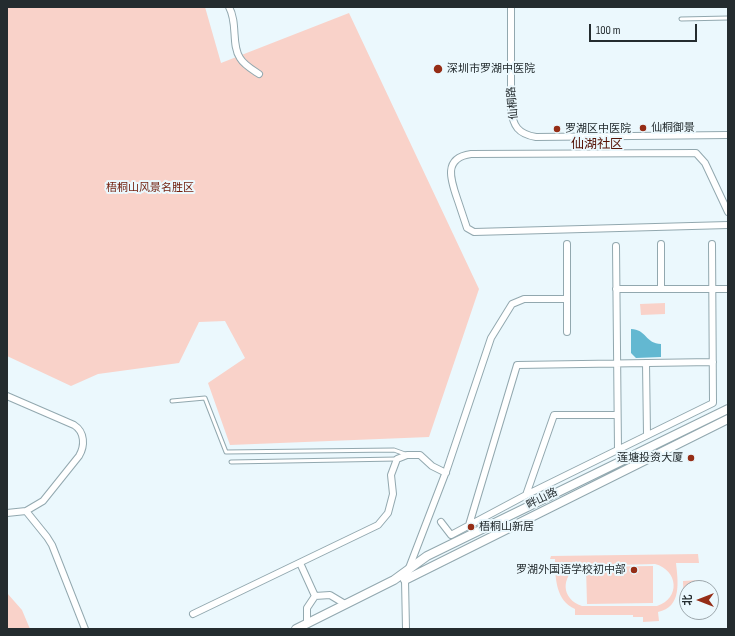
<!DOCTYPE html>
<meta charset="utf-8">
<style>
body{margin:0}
#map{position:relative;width:735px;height:636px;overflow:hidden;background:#ebf8fd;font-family:"Sofia Sans Condensed","Noto Sans SC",sans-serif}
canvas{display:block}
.frame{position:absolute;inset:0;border:8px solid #242c2f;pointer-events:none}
.north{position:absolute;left:679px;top:580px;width:40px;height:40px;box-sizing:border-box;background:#ebf8fd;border:1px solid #9ba6ab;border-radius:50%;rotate:270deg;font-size:11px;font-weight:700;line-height:16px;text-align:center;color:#242c2f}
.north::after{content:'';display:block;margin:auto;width:14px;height:18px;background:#952d16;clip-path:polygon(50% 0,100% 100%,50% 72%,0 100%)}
.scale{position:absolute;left:589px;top:24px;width:108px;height:18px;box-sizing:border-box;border:2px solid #242c2f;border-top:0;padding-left:5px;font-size:12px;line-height:14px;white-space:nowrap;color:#242c2f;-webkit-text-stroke:3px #ebf8fd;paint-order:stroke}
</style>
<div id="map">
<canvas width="735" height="636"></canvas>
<div class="frame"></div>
<div class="north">北</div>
<div class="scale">100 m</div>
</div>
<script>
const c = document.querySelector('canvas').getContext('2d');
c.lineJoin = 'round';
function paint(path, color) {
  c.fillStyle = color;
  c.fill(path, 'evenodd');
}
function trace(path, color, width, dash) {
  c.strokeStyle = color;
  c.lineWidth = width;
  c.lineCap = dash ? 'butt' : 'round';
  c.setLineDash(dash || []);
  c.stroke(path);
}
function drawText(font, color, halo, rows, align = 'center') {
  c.font = font + ' "Sofia Sans Condensed","Noto Sans SC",sans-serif';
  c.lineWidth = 4;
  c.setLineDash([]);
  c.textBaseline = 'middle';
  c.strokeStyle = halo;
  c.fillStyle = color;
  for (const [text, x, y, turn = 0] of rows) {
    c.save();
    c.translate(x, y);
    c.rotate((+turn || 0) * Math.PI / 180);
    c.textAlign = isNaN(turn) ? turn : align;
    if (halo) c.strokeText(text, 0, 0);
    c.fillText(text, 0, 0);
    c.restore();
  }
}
paint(new Path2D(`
 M7,7H205L221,63L349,13L479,289L429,437L230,445L208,383L245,358L225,321L199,322L179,363L98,374L71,386L7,356Z
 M665,303V314L641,315L640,304Z
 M698,554L699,563H676C678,582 682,607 658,612L659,621L643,622V617H633V615H575V609C556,601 555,578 555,559H550L551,556ZM655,564C678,570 681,598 657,606H582C561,599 561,577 578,566Z
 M653,566V603L587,604L586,567Z
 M699,580V588H687V609H684L683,581Z
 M7,593L22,610L30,629H7Z`), '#f9d2c9');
paint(new Path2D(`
 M631,329C646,329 646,344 661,344V357L636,358L631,353Z`), '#63b8d1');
const service = new Path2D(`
 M681,19L728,18
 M172,401L205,398L226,452L394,450L405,454
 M231,462L397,459`);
const minor = new Path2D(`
 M229,7C238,23 231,45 240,58C244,65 253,70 259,74
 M511,7V109C513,126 518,134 536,137L728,135
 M728,212L705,163L696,153L471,154C442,158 451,181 458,201C461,210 464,219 467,228L474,232L728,225
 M567,244V332
 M661,244V289
 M616,246L618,450
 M616,289H728
 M646,363L647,435
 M7,396L74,425C85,432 85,446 79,456L43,501L26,511L7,513
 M526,495L554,415H617
 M26,511L47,537L52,545L85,629
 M441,522L451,535L526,495L713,403L712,244
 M469,525L517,365L713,362
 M300,563L315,596
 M409,568L447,469L491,338L512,304L524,299H566
 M405,580L406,629
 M193,614L378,525L388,513L393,494L391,475L397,459L407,455H420L432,466L446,473
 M307,624V608L315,596L330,595L345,604`);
const tertiary = new Path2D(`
 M405,580L728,419
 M296,629L394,580L427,556L728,409`);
trace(service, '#92a8af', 5);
trace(minor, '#92a8af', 8);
trace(tertiary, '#92a8af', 10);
trace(service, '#fff', 3);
trace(minor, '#fff', 6);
trace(tertiary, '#fff', 8);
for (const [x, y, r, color] of [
 [438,69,5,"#952d16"],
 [643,128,4,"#952d16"],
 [557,129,4,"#952d16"],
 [691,458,4,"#952d16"],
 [471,527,4,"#952d16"],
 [634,570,4,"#952d16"]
]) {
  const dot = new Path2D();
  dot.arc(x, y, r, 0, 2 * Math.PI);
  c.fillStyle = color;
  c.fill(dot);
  trace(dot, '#ebf8fd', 1.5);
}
drawText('11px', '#242c2f', '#ebf8fd', [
 ["深圳市罗湖中医院",447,69],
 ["仙桐御景",651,128],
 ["罗湖区中医院",565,129],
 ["莲塘投资大厦",683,458,"right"],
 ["梧桐山新居",479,527],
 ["罗湖外国语学校初中部",626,570,"right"]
], 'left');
drawText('11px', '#242c2f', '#ebf8fd', [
 ["仙桐路",513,103,-95],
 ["畔山路",542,499,-26]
]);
drawText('11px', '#701d0b', '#ebf8fd', [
 ["梧桐山风景名胜区",150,188]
]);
drawText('13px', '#561306', '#ebf8fd', [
 ["仙湖社区",597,145]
]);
</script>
